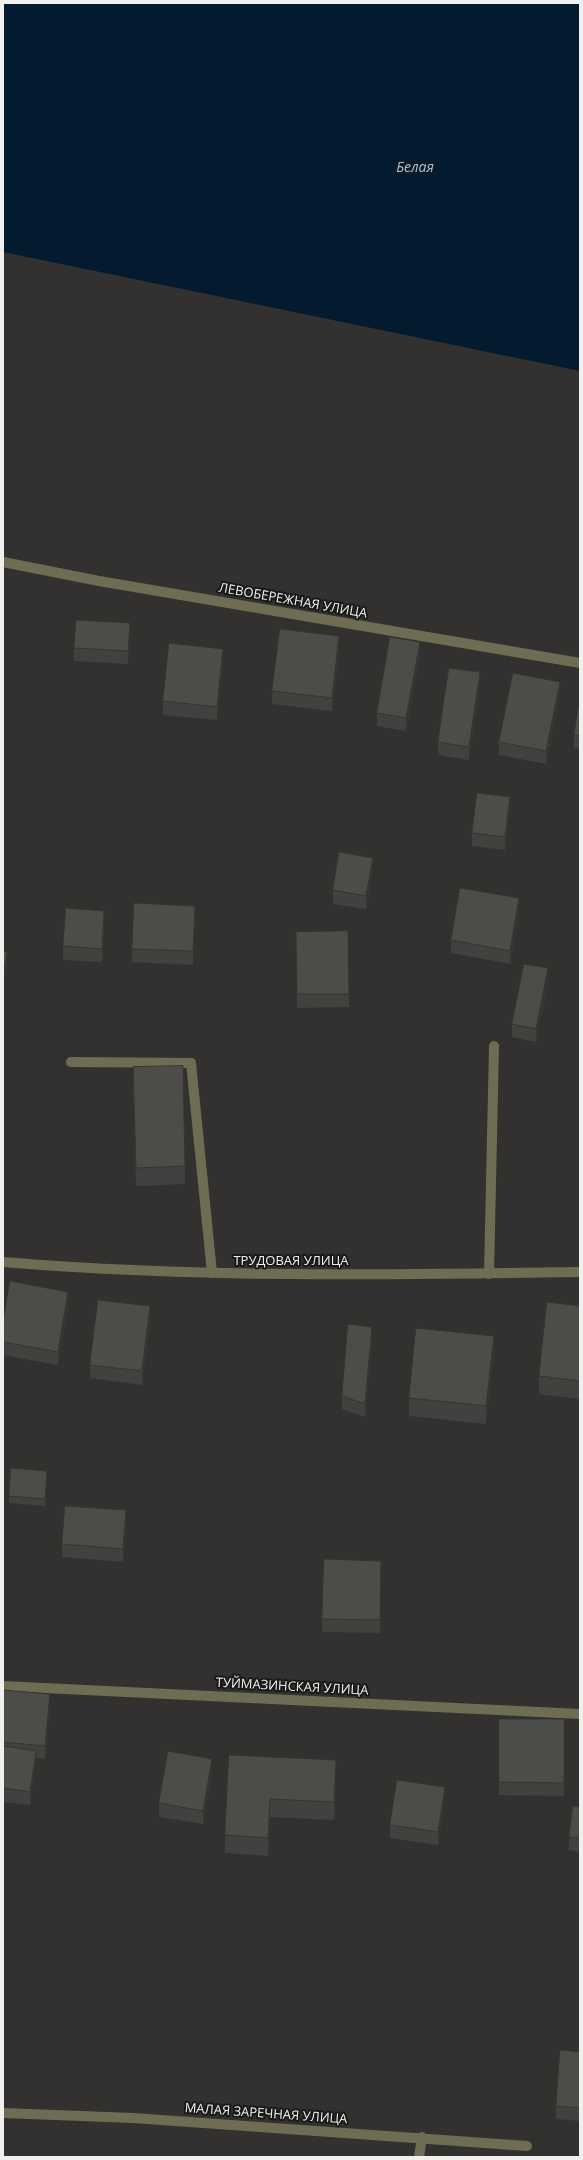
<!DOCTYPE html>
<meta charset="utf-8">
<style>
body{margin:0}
#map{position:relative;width:583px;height:2160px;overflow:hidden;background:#32312f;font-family:"Open Sans",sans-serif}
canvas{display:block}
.frame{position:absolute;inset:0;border:4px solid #f0f0ee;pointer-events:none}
</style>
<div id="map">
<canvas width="583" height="2160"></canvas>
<div class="frame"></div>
</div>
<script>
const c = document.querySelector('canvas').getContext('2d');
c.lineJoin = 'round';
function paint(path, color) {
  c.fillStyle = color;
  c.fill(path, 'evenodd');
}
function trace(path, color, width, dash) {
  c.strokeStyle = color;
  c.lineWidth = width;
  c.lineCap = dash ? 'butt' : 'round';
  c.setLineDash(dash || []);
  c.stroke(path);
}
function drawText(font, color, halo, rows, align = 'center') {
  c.font = font + ' "Open Sans",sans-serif';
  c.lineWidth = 4;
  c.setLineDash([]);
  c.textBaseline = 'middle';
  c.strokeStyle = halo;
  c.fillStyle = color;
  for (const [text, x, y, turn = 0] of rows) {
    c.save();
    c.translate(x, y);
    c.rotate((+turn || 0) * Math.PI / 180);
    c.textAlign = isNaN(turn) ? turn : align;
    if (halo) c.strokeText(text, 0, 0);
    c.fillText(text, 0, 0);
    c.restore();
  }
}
paint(new Path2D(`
 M3,3H580V371L3,252Z`), '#031a2f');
trace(new Path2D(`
 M71,1062L191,1063L212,1273
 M489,1274L494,1046`), '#6e6c53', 10);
trace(new Path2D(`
 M3,562L99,581L580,663
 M3,1262C195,1278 387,1275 580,1272
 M3,1686L580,1714
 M3,2113L133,2118L527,2146
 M419,2157L422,2137`), '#6e6c53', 10);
paint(new Path2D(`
 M130,637L128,664L74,661V648Z
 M339,649L332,711L272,704V691Z
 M420,655L406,731L377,726V713Z
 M223,662L217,720L163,715V701Z
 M480,686L469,760L438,755V742Z
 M560,696L546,764L499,755V742Z
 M580,697V749L574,748V735Z
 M510,810L505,850L472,846V833Z
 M373,871L366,909L333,904V890Z
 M519,912L510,964L451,953V940Z
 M195,919L193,965L132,962V949Z
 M104,924L102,962L63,960V946Z
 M348,931L349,1007L297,1008L296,932Z
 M548,982L536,1042L512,1037V1024Z
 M133,1067L185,1166V1184L136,1186Z
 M68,1305L58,1365L3,1355V1321Z
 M580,1306V1399L539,1394V1376Z
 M150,1320L142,1385L90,1378V1365Z
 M372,1340L365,1417L342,1409V1396Z
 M494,1354L486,1424L409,1416V1398Z
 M47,1478L45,1506L9,1503V1496Z
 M126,1524L123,1562L62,1557V1544Z
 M381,1574L380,1633L322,1632V1619Z
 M3,1690L50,1707L45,1759L36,1758V1764L30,1805L3,1802Z
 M499,1719H564V1796L499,1795Z
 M229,1755L336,1778L334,1820L270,1817L268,1856L225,1853V1835Z
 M212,1772L203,1824L159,1817V1803Z
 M445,1800L438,1845L390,1838V1825Z
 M580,1807V1852L569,1850V1837Z
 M580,2052V2121L556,2119V2106Z`), '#41413f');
paint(new Path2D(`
 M130,623V637L128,664V651Z
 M339,636V649L332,711V698Z
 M420,642V655L406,731V718Z
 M223,649V662L217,720V707Z
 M480,672V686L469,760V747Z
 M560,682V696L546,764V751Z
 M510,797V810L505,850V837Z
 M373,858V871L366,909V896Z
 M519,898V912L510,964V951Z
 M195,906V919L193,965V951Z
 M104,911V924L102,962V949Z
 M7,952V965L3,991V978Z
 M548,968V982L536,1042V1029Z
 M68,1292V1305L58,1365V1352Z
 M150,1306V1320L142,1385V1371Z
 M372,1327V1340L365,1417V1404Z
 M494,1336V1354L486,1424V1406Z
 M47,1471V1478L45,1506V1499Z
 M126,1510V1524L123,1562V1549Z
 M50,1694V1707L45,1759V1746Z
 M36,1751V1764L30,1805V1792Z
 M212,1759V1772L203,1824V1811Z
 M336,1760V1778L334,1820V1802Z
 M445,1787V1800L438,1845V1832Z
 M270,1799V1817L268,1856V1838Z`), '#353533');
const building = new Path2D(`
 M76,620L130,623L128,651L74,648Z
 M280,629L339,636L332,698L272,691Z
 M390,637L420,642L406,718L377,713Z
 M169,643L223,649L217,707L163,701Z
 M449,668L480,672L469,747L438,742Z
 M513,673L560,682L546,751L499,742Z
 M580,697V736L574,735Z
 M477,793L510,797L505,837L472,833Z
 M339,852L373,858L366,896L333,890Z
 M460,888L519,898L510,951L451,940Z
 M134,903L195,906L193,951L132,949Z
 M66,908L104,911L102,949L63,946Z
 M348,931L349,994H297L296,932Z
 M3,951L7,952L3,978Z
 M524,964L548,968L536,1029L512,1024Z
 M183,1066L185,1166L136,1168L133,1067Z
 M10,1281L68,1292L58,1352L3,1342V1321Z
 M98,1300L150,1306L142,1371L90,1365Z
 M547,1302L580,1306V1381L539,1376Z
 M348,1324L372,1327L365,1404L342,1396Z
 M416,1328L494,1336L486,1406L409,1398Z
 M11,1468L47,1471L45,1499L9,1496Z
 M65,1506L126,1510L123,1549L62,1544Z
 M324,1559L381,1561L380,1620L322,1619Z
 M3,1690L50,1694L45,1746L3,1742Z
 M499,1719H564V1783L499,1782Z
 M3,1746L36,1751L30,1792L3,1788Z
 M168,1751L212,1759L203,1811L159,1803Z
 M229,1755L336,1760L334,1802L270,1799L268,1838L225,1835Z
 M397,1780L445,1787L438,1832L390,1825Z
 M573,1806L580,1807V1838L569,1837Z
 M560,2050L580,2052V2108L556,2106Z`);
paint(building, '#4c4c49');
trace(building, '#353533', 1);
drawText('13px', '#f0f0ee', '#191918', [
 ["ЛЕВОБЕРЕЖНАЯ УЛИЦА",293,601,10],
 ["ТРУДОВАЯ УЛИЦА",291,1261],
 ["ТУЙМАЗИНСКАЯ УЛИЦА",292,1687,3],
 ["МАЛАЯ ЗАРЕЧНАЯ УЛИЦА",266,2114,4]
]);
drawText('italic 14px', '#91c6f9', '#191918', [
 ["Белая",415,168]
]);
</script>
